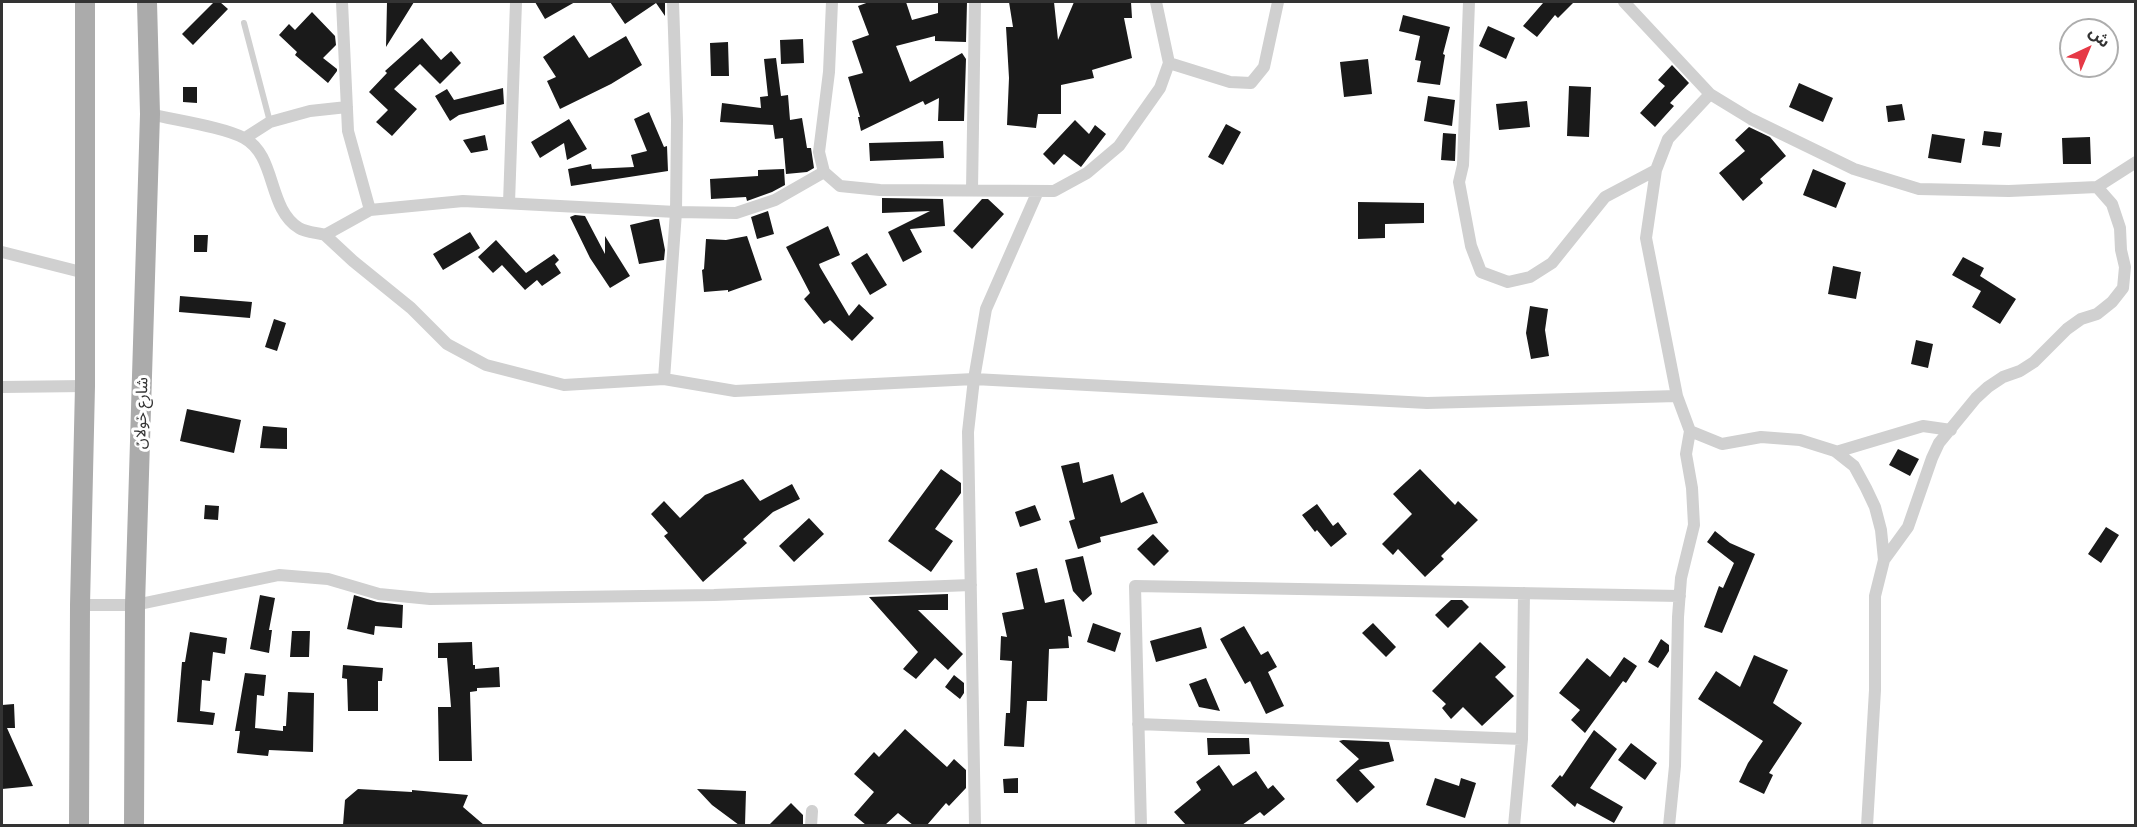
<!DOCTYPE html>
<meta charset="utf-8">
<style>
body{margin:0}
#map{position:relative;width:2137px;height:827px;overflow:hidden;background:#fff;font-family:Ubuntu,"Noto Sans Arabic",sans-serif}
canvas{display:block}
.frame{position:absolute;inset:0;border:3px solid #333;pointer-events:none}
.north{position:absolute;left:2059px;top:18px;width:60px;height:60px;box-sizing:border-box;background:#fff;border:2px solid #adadad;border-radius:50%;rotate:44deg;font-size:16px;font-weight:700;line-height:24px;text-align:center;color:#333}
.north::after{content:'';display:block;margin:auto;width:21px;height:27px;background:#e63946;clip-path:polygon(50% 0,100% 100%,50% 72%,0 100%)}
</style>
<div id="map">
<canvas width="2137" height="827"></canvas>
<div class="frame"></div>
<div class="north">ش</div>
</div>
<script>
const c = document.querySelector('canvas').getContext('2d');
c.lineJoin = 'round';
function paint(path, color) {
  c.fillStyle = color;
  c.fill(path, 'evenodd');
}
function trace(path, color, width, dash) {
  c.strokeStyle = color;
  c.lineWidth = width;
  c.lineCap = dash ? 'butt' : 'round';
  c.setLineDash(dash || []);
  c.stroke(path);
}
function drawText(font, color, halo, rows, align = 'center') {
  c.font = font + ' Ubuntu,"Noto Sans Arabic",sans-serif';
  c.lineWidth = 6;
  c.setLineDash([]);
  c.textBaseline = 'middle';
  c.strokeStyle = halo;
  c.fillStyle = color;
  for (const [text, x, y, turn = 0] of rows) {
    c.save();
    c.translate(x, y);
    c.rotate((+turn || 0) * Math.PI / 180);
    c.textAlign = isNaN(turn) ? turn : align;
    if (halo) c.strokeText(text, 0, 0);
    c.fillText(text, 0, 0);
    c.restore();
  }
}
paint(new Path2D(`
 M214,2H220L228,9L193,45L182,34Z
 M387,2H414L386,47Z
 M535,2H575L545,19Z
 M610,2H665V16L656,3L625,24Z
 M869,2H906L912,20L938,13V2H967L966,42L935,41V36L896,46L910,82L962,53L966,59L964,121H938L939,98L925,105L923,101L861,131L858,117H860L848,77L863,73L852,41L869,35L858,6Z
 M1009,2H1054L1058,40L1074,2H1131L1132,18H1124L1132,58L1092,70L1094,78L1061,85V114H1038L1036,128L1007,125L1009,78L1006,27H1013Z
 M1541,2H1574L1558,18L1555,15L1537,37L1523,26L1543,3Z
 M312,12L335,36L336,45L323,58L337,69V71L328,83L295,55L297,52L279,35L289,24L295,30Z
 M1403,15L1450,27L1443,54L1445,55L1440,85L1417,82L1421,61L1415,60L1420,36L1399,31Z
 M1488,26L1515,38L1506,59L1479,46Z
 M574,35L589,58L626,36L642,65L611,84L560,109L547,81L556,77L543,57Z
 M422,38L441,60L451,51L461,63L440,84L420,64L394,89L417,109L392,136L376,122L388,110L369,92L387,73L385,71Z
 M803,39L804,63L781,64L780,40Z
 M728,42L729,76H711L710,43Z
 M776,58L781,96L788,95L790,120L802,118L807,148H811L814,168L807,172L786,174L783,138L775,139L773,125L720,122L722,103L761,108L760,97L768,96L764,59Z
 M1368,59L1372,94L1344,97L1340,62Z
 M1672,65L1689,83L1670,103L1674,106L1655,127L1640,113L1665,86L1658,80Z
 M1799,83L1833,98L1823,122L1789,107Z
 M1569,86L1591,87L1589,137L1567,136Z
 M183,87H197V103L183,102Z
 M503,88L504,104L459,115L450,121L435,96L447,89L454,100Z
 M1428,96L1455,100L1452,126L1424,121Z
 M1527,101L1530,127L1499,130L1496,104Z
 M1902,104L1905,120L1888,122L1886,106Z
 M649,112L664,147L667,146L668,171L571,186L568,169L591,164L592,169L634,167L631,155L647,151L634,119Z
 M569,119L587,149L567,160L564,143L540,158L531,142Z
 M1075,120L1089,134L1095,125L1106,134L1081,167L1064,154L1054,165L1043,154Z
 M1226,124L1241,132L1223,165L1208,157Z
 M1749,127L1770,137L1786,156L1760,179L1763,183L1743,201L1719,173L1745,151L1735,140Z
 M1984,131L2002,133L2000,147L1982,145Z
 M1443,133L1456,134L1455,161L1441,160Z
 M1932,134L1965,139L1961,163L1928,158Z
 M485,135L488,150L471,153L463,140Z
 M2090,137L2091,164H2063L2062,138Z
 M943,141L944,158L870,161L869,143Z
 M784,169L785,185L772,192L747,201L746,197L711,199L710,179L758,176V170Z
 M1813,169L1846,183L1836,208L1803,195Z
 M882,198L943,199L945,226L910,229L922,252L903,262L888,232L930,211L882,213Z
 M982,199H988L1004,214L972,249L953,231Z
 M1358,202L1424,203V223L1385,224V238L1358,239Z
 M768,211L774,234L757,239L751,217Z
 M575,215L585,216L605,254V236L630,276L610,288L590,258L570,217Z
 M655,219H659L665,250L664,260L639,264L630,225Z
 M828,226L840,255L819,264L820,267L849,316L859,304L874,318L852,341L830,320L824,324L804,299L810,293L786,247Z
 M470,232L480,248L443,270L433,254Z
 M194,235H208L207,252H194Z
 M747,236L762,280L728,292V290L704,292L702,270L704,269L706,239L726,240Z
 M496,240L526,273L554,254L559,260L555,264L561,273L542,286L537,280L525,290L502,265L493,273L478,257Z
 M867,253L887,285L870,295L851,263Z
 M1963,257L1984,268L1980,276L2016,299L2000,324L1972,307L1981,291L1952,275Z
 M1833,266L1861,272L1856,299L1828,294Z
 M180,296L252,302L250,318L179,312Z
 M1530,306L1548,309L1545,330L1549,356L1531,359L1526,333Z
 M274,319L286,323L277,351L265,347Z
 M1916,340L1933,344L1928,368L1911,364Z
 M187,409L241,420L234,453L180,441Z
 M263,426L287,428V449L260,448Z
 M1898,449L1919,459L1910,476L1889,465Z
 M1079,462L1083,483L1113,474L1121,503L1143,492L1158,523L1100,537L1101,542L1078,549L1069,521L1075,519L1061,466Z
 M941,469L961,483V493L935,529L953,541L931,572L888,541Z
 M1420,469L1455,505L1458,501L1478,520L1441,556L1444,559L1425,577L1398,549L1393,555L1382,544L1412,514L1393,494Z
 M743,479L760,501L792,484L800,499L773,512L743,539L747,543L703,582L664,536L668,533L651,514L664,501L680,518L705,495Z
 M1317,504L1333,526L1338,522L1347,534L1331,547L1317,530L1315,532L1302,515Z
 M205,505L219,506L218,520L204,519Z
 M1035,505L1041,520L1020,527L1015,512Z
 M809,518L824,534L794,562L779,546Z
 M2106,527L2119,535L2101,563L2088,554Z
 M1715,531L1730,543L1755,554L1722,633L1704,627L1719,586L1723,588L1734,563L1707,542Z
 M1153,534L1169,551L1154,566L1137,549Z
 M1083,556L1092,594L1083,602L1073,591L1065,560Z
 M1037,568L1045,603L1064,599L1072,637L1068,636L1069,648L1049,649L1047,701H1027L1024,747L1004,746L1006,713H1010L1012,661L1000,660L1001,636L1007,637L1002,613L1024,609L1016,573Z
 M948,594V610H918L963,654L948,670L935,658L916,679L903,669L918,652L869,597Z
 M260,595L275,598L269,630H272L269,653L250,649Z
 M354,595L377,602L403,605L402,628L375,626L374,635L347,629Z
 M1451,600H1462L1469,607L1448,628L1435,615Z
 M1093,623L1121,633L1115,652L1087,642Z
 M1373,623L1396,647L1386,657L1362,633Z
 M1244,626L1261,655L1268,651L1277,667L1268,672L1284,706L1266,714L1250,681L1245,684L1220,639Z
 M1201,627L1207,648L1156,662L1150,641Z
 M292,631H310L309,657H290Z
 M190,632L227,638L225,654L213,652L210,681L202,680L200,711L215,713L213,725L177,722L182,662H185Z
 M1661,639L1669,645V651L1658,668L1648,662Z
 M472,642L473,665H475V669L499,667L500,687L477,688V691L470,692L472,761H439L438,707H451L447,658H438V643Z
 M1480,642L1506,667L1495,677L1514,696L1482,726L1463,707L1451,719L1442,708L1446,704L1432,691Z
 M1754,655L1788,670L1773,703L1802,723L1769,773L1773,775L1764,794L1739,782L1748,763L1763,741L1698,699L1716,671L1740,687Z
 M1624,657L1637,666L1626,683L1623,681L1585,733L1571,720L1580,710L1559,693L1587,658L1610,677Z
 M343,665L383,668L382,681H378V711H348L347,679L342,678Z
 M245,673L266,675L264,696L257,695L255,728L283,731V726H286L288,692L314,693L313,752L269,750L268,756L237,753L240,731H235Z
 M954,675L964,683V693L960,699L945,687Z
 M1206,678L1220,711L1199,707L1189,684Z
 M14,704L15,728H7L33,786L2,789V705Z
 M905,729L947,767L954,759L966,770V788L949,806L946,803L927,825H913L898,813L885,825H866L854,815L874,792L854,774L874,752L879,757Z
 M1594,730L1617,749L1590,788L1623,807L1614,823L1577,803L1575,807L1551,786L1560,775L1562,777Z
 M1207,738H1249L1250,754L1208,755Z
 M1343,740L1389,742L1394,761L1359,770L1375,787L1357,803L1336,780L1359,759L1339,741Z
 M1631,743L1657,763L1645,780L1618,760Z
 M1219,765L1233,786L1256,771L1268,789L1273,785L1285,799L1264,816L1260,812L1242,825H1186L1174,812L1201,790L1196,782Z
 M1018,778V793H1004L1003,779Z
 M1435,778L1459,786L1461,778L1476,783L1465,818L1426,805Z
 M358,789L412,792V790L468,795L463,807L484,825H343L345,800Z
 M697,789L746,791L745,825H739L712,805Z
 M791,803L803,815V825H769Z`), '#1a1a1a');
trace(new Path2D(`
 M244,23L270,122`), '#d0d0d0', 6);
trace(new Path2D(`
 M342,2L348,131L370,210
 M832,2L829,72L819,152L824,172L840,186L880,190L1054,191L1087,173L1119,146L1160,88L1169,63L1156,2
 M1469,2L1463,165L1459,182L1471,246L1481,272L1508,282L1530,277L1552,263L1605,197L1656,170
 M1624,2L1710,94L1751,119L1854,169L1919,189L2009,191L2097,187L2136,162
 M1169,63L1230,82L1251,83L1264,67L1278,2
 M150,114C174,120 224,127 244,138C277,156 267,208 299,228C305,232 318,233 325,235L370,210L463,201L676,212L736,213L775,200L824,172
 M245,138L270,122L310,111L347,107
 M972,190L975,2
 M509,203L516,2
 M325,235L353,261L411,308L447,344L486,365L564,385L664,379L735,391L974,379L1427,403L1677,396
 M2,252L85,273
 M664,379L676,212L677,120L673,2
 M2,387L85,386
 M1690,431L1677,396L1646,238L1656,170L1668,139L1710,94
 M1836,452L1923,426L1951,430
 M1884,560L1908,527L1932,458L1939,443L1976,398L1988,387L2003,377L2020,371L2034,362L2067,329L2081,319L2097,314L2112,302L2123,288L2125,267L2121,250L2120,228L2112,204L2097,187
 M80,605H135L279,575L328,579L379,594L430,599L714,595L971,585
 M1138,724L1522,739L1514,826
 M1522,739L1524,593
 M811,826L812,811
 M975,826L968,432L974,379L986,309L1038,191
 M1141,826L1135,586L1680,596
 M1669,826L1675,766L1678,617L1681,578L1694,525L1692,488L1686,454L1690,431L1722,444L1761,437L1800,440L1835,451L1854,466L1866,488L1875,507L1881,530L1884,560L1875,596V690L1867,826`), '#d0d0d0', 12);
trace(new Path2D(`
 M79,826L80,605L85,386V2
 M134,826L135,605L150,114L147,2`), '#ababab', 20);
drawText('16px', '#333', '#fff', [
 ["شارع خولان",141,413,-88]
]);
</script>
